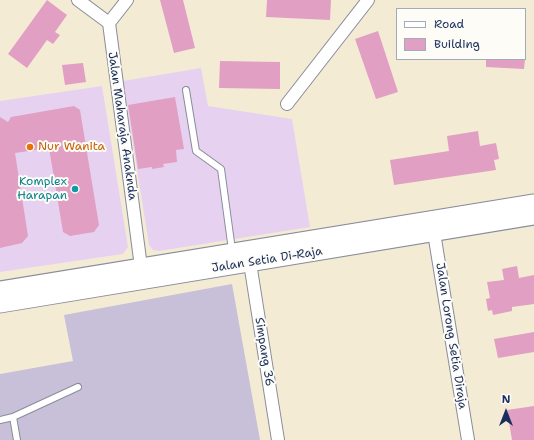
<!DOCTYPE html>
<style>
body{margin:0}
#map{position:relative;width:534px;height:440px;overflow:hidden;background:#f4ebd5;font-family:"Shantell Sans",sans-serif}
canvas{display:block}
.legend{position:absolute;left:396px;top:8px;width:130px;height:52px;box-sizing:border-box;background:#fdfcf7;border:1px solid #a3aaba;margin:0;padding:5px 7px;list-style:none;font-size:12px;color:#1b2f5e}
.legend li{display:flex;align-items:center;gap:8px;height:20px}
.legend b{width:20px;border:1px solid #a3aaba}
.north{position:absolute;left:486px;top:392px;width:40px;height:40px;-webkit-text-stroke:3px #fdfcf7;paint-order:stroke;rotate:0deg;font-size:11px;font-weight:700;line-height:16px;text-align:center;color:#1b2f5e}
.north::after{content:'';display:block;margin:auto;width:14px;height:18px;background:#1b2f5e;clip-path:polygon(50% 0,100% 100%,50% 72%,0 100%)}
</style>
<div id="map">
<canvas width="534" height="440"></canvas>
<ul class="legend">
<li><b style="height:5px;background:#fff"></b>Road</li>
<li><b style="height:11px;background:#e19fc4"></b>Building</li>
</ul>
<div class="north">N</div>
</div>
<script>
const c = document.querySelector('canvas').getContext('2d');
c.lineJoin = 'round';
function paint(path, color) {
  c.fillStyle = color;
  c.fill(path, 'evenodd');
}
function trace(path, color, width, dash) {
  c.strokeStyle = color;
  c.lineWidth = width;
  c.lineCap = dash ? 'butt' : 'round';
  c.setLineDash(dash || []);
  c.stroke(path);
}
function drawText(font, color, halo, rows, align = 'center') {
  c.font = font + ' "Shantell Sans",sans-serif';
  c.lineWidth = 4;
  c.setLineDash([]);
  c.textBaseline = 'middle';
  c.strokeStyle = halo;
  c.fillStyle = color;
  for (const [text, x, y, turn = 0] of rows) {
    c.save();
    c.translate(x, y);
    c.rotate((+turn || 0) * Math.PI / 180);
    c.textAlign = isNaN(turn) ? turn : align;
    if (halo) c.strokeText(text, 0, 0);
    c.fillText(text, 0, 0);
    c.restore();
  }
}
paint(new Path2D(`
 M201,68L208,106L292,119L310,227L159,251L153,250L149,245L123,81Z
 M102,86L128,247L123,254L0,272V101Z`), '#e6d2f0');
paint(new Path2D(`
 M232,284L260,440H0V374L73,361L64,315Z`), '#c8bfd8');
paint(new Path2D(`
 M47,0L67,15L55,32L60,35L53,44L47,40L27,68L8,54Z
 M160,0H183L195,48L174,53Z
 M267,0H331L330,20L266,17Z
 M378,31L398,92L376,99L355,39Z
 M486,59H525L524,69L486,67Z
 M220,61L280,62V89L219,88Z
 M83,63L86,82L65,85L62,65Z
 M175,97L184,149L176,150L177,162L163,164L164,167L152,169V167L138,169L128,105Z
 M74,106L80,110L99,225L94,232L70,236L63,232L49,148L15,153L28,236L22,243L0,248V117L8,122L11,117Z
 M478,131L480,146L496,143L499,159L494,160L496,170L394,185L390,160L449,151L447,136Z
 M517,266L519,278L534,275V304L512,307V311L493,315L492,310L488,311L486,299L490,298L487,282L504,280L502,269Z
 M534,332V352L498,358L494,339Z
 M534,406V440H512L507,410Z`), '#e19fc4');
const lane = new Path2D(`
 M186,90L196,151L221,169L232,250
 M13,417L17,440
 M0,420L13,417L78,387`);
const street = new Path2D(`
 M78,0L109,23L141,267
 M109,23L127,0
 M287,104L368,0
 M434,233L468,440
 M250,263L278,440`);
const secondary = new Path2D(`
 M0,290L534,203
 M0,304L534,216`);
trace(lane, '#888d9a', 8);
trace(street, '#888d9a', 14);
trace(secondary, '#888d9a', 19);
trace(lane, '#fff', 6);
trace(street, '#fff', 12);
trace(secondary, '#fff', 17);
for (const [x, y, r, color] of [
 [30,147,4,"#e8710a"],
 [75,189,4,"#0f9aa8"]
]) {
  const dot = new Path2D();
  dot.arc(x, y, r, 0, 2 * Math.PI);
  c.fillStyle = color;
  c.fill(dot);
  trace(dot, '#fdfcf7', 1.5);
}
drawText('12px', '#1b2f5e', '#fdfcf7', [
 ["Jalan Maharaja Anaknda",122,126,82],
 ["Jalan Setia Di-Raja",267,260,-9],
 ["Jalan Lorong Setia Diraja",451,336,81],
 ["Simpang 36",264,352,81]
]);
drawText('12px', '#c56008', '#fdfcf7', [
 ["Nur Wanita",38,147]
], 'left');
drawText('12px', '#0d838f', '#fdfcf7', [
 ["Komplex",67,182],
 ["Harapan",67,196]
], 'right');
</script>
